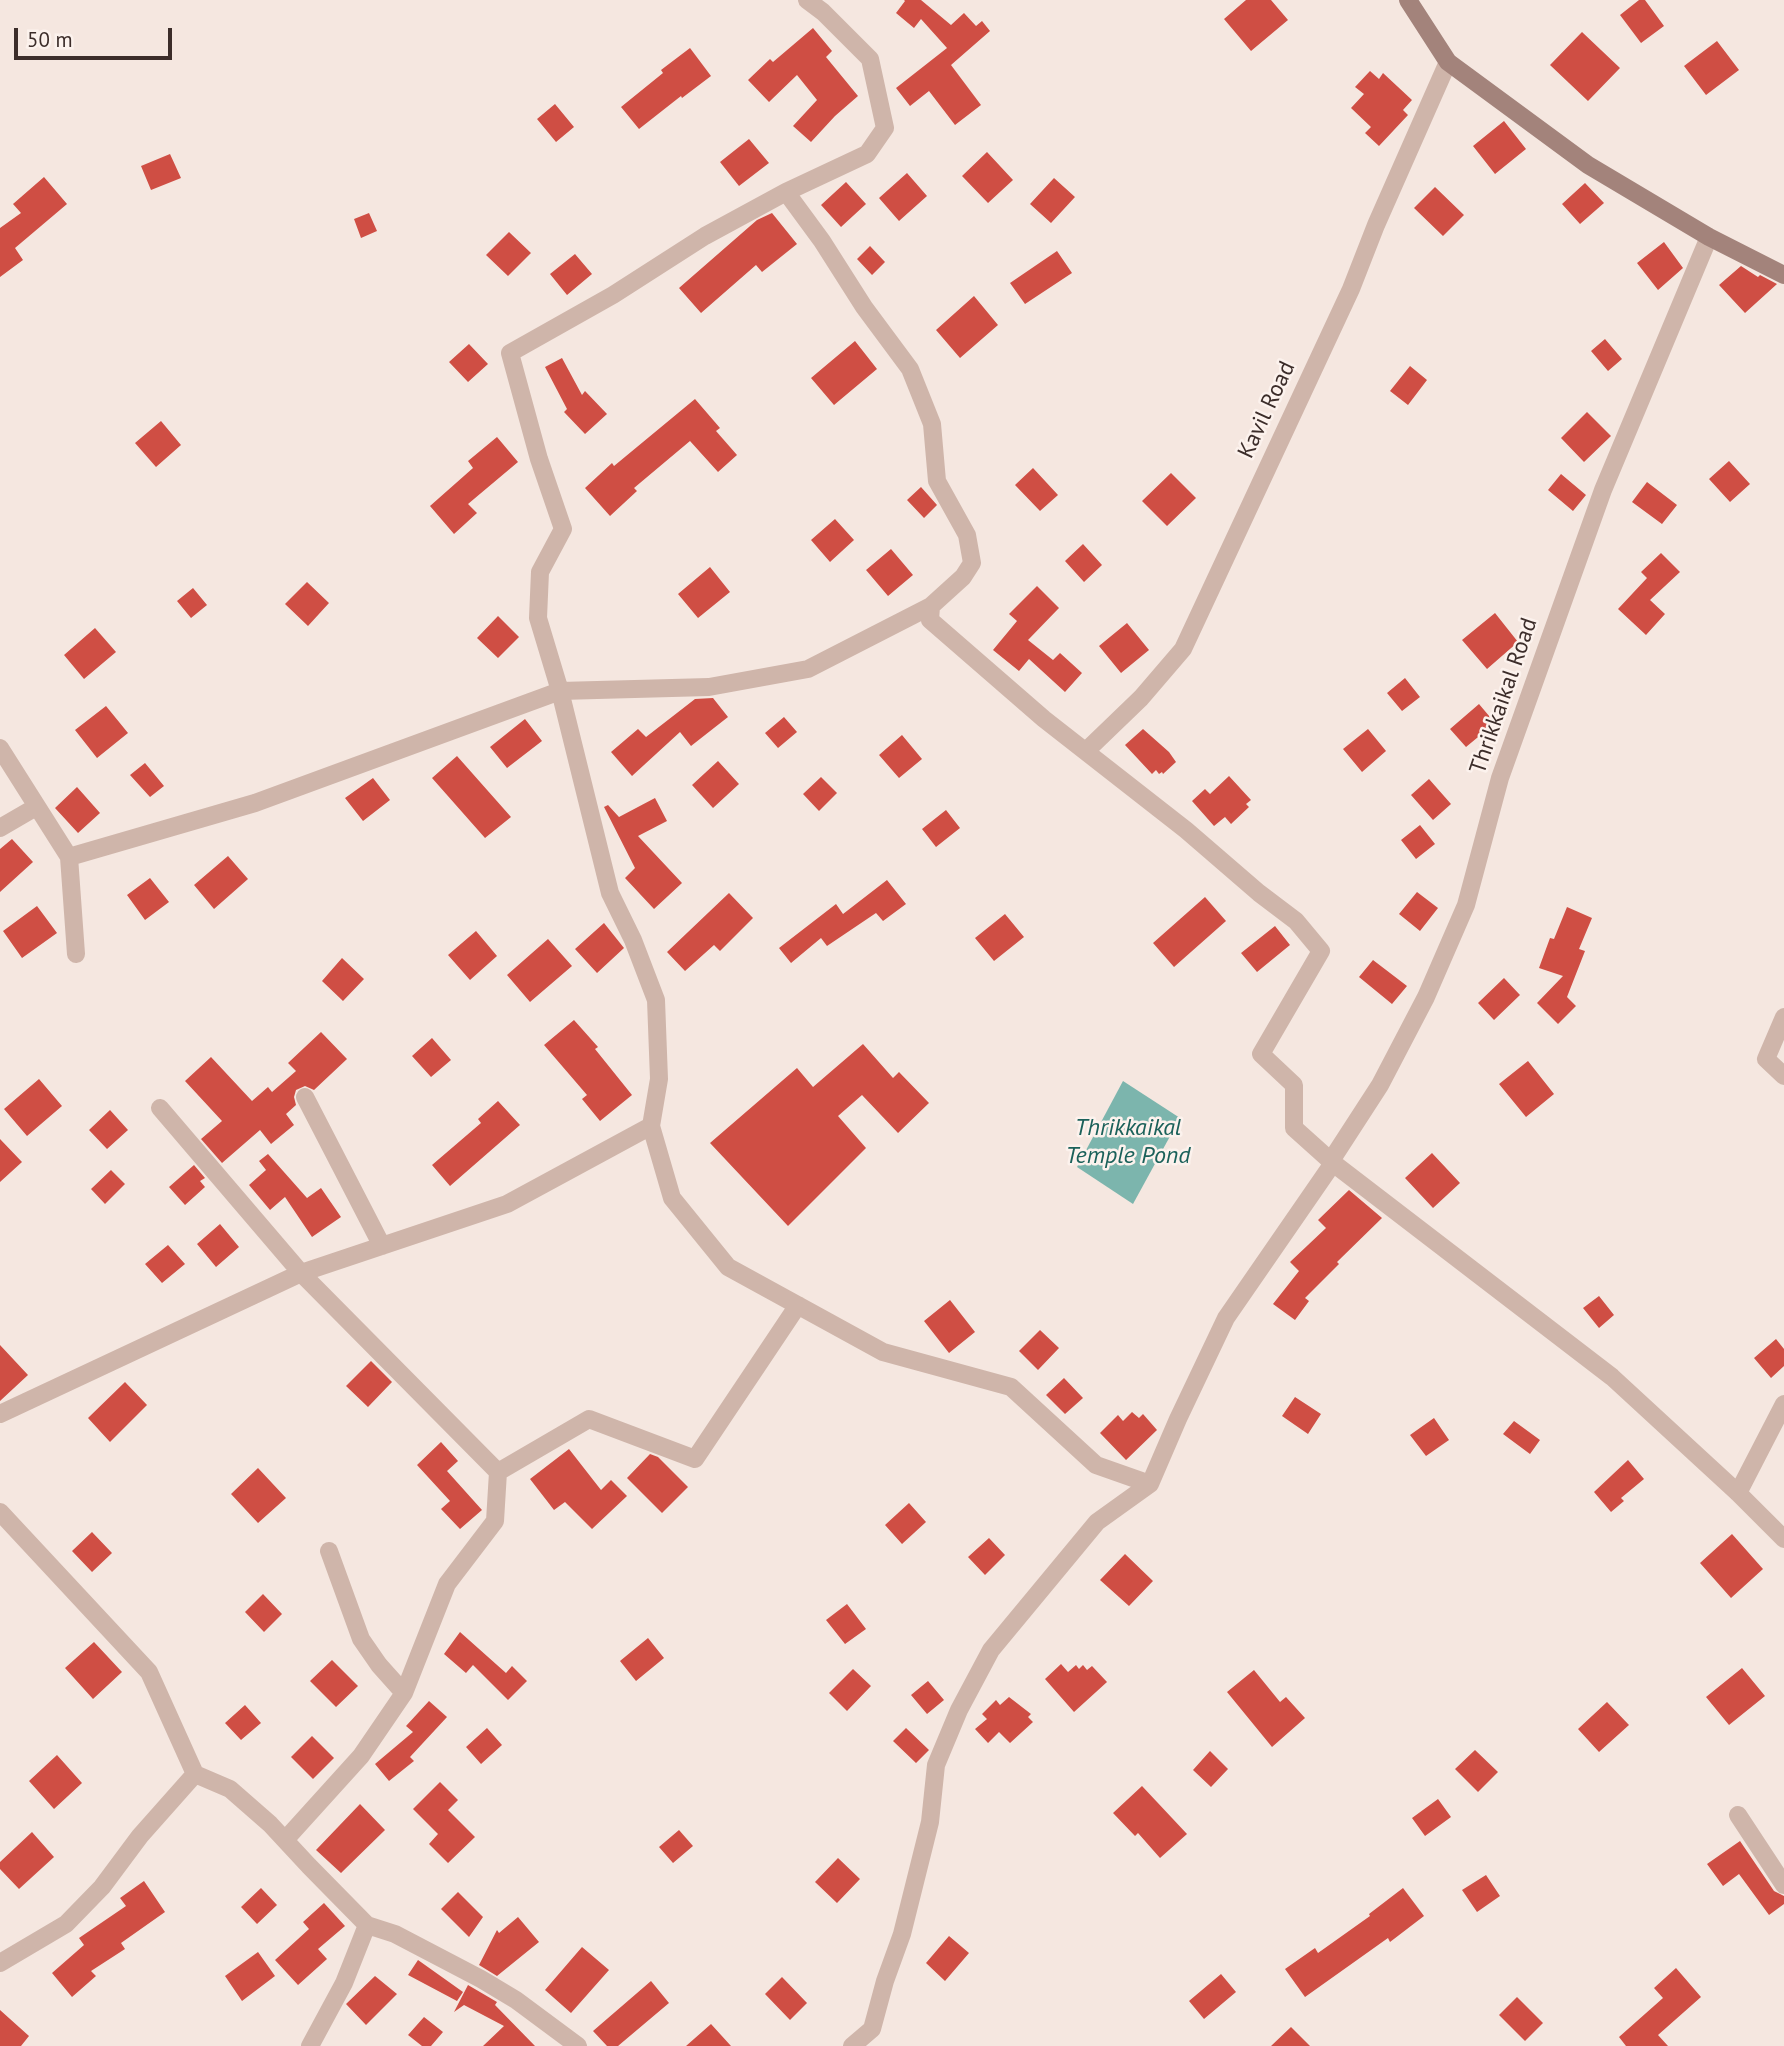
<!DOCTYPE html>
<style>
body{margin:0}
#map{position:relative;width:1784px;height:2046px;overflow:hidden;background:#f5e7e0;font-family:"PT Sans",sans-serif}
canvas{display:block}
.scale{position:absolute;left:14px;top:28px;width:158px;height:32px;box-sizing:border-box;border:4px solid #3c2d2a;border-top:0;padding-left:9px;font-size:21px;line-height:24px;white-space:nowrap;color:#3c2d2a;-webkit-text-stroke:5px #fcf2ed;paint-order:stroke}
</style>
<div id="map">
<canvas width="1784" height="2046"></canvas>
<div class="scale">50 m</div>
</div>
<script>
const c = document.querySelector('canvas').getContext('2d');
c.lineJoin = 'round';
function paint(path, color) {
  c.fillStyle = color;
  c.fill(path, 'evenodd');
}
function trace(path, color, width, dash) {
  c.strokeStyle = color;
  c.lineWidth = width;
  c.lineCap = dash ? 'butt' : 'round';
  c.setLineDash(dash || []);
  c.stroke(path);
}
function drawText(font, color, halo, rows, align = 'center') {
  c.font = font + ' "PT Sans",sans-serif';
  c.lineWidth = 5;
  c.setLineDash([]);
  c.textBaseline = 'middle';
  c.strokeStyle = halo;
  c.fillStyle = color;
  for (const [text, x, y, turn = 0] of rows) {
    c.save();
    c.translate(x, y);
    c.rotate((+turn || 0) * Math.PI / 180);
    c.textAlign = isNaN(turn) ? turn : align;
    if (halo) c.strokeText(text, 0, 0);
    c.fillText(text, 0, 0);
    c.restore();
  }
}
paint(new Path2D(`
 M1123,1081L1180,1118L1133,1204L1077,1167Z`), '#7cb5ad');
paint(new Path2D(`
 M904,0H921L951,25L964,13L976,26L982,21L990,31L951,65L981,105L955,125L929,91L910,106L896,88L947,48L921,19L914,28L896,13L905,1Z
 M1246,0H1271L1288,20L1251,51L1224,19Z
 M1639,0H1645L1664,26L1641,43L1620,15Z
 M813,28L832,51L826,57L858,96L835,116L811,142L793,126L817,100L797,75L769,102L748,80L770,59L773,62Z
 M1582,32L1620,68L1588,101L1550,65Z
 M1717,41L1739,70L1706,95L1684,66Z
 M690,48L711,76L682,98L681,96L639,129L621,107L663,73L661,70Z
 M1370,71L1379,79L1383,73L1412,100L1403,110L1408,115L1379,146L1365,133L1371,127L1351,108L1364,94L1355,87Z
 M555,104L574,127L556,142L537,119Z
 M1504,121L1526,149L1495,174L1473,146Z
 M749,139L769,163L739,186L720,162Z
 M987,152L1013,180L988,203L962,176Z
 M170,154L181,178L151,190L141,166Z
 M907,173L927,196L899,221L879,198Z
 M44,177L67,204L15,248L23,260L0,277V228L21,213L13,204Z
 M1054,178L1075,197L1051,223L1030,204Z
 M846,182L866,204L841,227L821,205Z
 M1585,183L1604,203L1580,224L1562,204Z
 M1435,187L1464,215L1443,236L1414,208Z
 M369,213L377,231L361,238L354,219Z
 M772,213L797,244L762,272L756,265L701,313L679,288L757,220Z
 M509,232L531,253L508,276L486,255Z
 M1664,242L1683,268L1658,290L1637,263Z
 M870,246L885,262L872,275L857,259Z
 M1057,251L1072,273L1025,304L1010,283Z
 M575,254L592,274L567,295L550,274Z
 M1741,266L1758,277L1760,275L1777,284L1745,313L1719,285Z
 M974,296L998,325L960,358L936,330Z
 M1605,339L1622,359L1608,371L1591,351Z
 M855,341L877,369L834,405L811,378Z
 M469,344L488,364L468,382L449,362Z
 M562,358L582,395L585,391L607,414L585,434L564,412L567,409L545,367Z
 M1410,366L1427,380L1408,405L1390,391Z
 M695,399L720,428L716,431L737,455L718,472L690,441L634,488L637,491L610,516L585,488L612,463L614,466Z
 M1587,412L1611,436L1584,462L1561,438Z
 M161,421L181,445L156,467L135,443Z
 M497,437L518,462L468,504L477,513L454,534L430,506L473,468L468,461Z
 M1729,461L1750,484L1730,502L1709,479Z
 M1033,468L1058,495L1040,511L1015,485Z
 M1171,473L1196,498L1167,526L1142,501Z
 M1561,474L1586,495L1573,511L1548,490Z
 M1647,482L1677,505L1662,524L1632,502Z
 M921,487L937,505L924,518L907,500Z
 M835,519L854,540L830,562L811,540Z
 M1083,544L1102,565L1084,582L1065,561Z
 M891,549L913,575L888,596L866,570Z
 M1661,553L1680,572L1650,600L1665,614L1646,635L1618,609L1647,578L1641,572Z
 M710,567L730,592L698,618L678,594Z
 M307,582L329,603L308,626L285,604Z
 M1037,586L1059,608L1028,640L1053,660L1060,653L1082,673L1065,692L1029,659L1019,671L993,650L1017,621L1009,614Z
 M193,588L207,605L191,618L177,601Z
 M1495,613L1518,642L1487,669L1462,640Z
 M498,616L519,637L498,658L477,638Z
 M1127,623L1149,650L1121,673L1099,646Z
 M95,628L116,652L84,679L64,655Z
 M1405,678L1420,697L1402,711L1387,693Z
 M713,698L728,717L691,746L680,732L632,776L611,752L638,729L646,737L695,699Z
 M1479,704L1495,723L1466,747L1450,729Z
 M106,706L128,733L97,758L75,730Z
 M784,717L797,732L778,748L765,733Z
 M525,719L542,741L507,768L490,747Z
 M1143,729L1169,752L1176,762L1163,774L1162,772L1159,774L1156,770L1152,774L1125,745Z
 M1368,729L1386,751L1362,772L1343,749Z
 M902,735L922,759L899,778L879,755Z
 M457,756L511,817L485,838L432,778Z
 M718,761L739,784L713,808L692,785Z
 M145,763L164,786L150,797L130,775Z
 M1229,776L1251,800L1246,804L1249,807L1231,824L1225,817L1214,826L1192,801L1205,789L1210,794Z
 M821,777L837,793L819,811L803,794Z
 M373,778L390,800L363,821L345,798Z
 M1429,779L1451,804L1433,820L1411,795Z
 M77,787L100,813L78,833L55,808Z
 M655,798L667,821L638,836L682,883L654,909L625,878L635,868L604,807L608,805L619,817Z
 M946,810L960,828L936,847L922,829Z
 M1420,825L1435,844L1416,859L1401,840Z
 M12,839L33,862L0,892V849Z
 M228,856L248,879L214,909L194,885Z
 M150,878L169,902L145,920L127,895Z
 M887,880L906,904L883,921L876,913L827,946L821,938L791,963L779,948L836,904L843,914Z
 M1417,892L1438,908L1420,931L1399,914Z
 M729,893L753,918L720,951L714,945L685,971L667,952Z
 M1205,897L1226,921L1174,967L1153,943Z
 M37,906L57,933L22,958L3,931Z
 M1567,907L1592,918L1579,949L1585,951L1567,997L1576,1006L1558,1024L1537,1003L1563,976L1539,968L1550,938L1554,939Z
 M1005,914L1024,937L994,961L975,938Z
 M604,923L624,948L597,973L575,949Z
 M1275,926L1290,945L1257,972L1241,953Z
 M476,931L497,956L470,980L448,955Z
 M548,939L572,966L530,1002L507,975Z
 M342,958L364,979L343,1001L322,981Z
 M1373,960L1407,986L1392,1004L1359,977Z
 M1504,978L1520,995L1494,1020L1478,1003Z
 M574,1020L598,1047L595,1049L632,1095L600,1121L582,1099L587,1095L544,1045Z
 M321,1032L347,1059L314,1090L305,1086L296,1090L294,1097L296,1105L286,1114L294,1125L271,1144L260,1130L222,1163L201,1139L222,1121L185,1081L211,1057L252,1101L268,1087L272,1092L296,1071L288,1063Z
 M432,1038L451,1060L431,1077L412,1056Z
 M863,1044L893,1078L899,1072L929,1103L898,1133L862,1095L838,1116L866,1148L788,1226L710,1143L797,1068L813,1087Z
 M1528,1061L1554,1094L1526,1117L1499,1084Z
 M39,1079L62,1106L27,1136L4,1109Z
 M498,1101L520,1125L450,1186L432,1165L481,1123L478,1119Z
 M110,1110L128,1130L107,1149L89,1130Z
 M0,1139L22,1162L0,1182Z
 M1432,1153L1460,1183L1433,1208L1405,1178Z
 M268,1154L307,1198L321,1188L341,1217L312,1237L285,1197L270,1210L249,1185L266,1170L259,1161Z
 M194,1165L205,1178L200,1181L205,1187L185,1205L169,1187Z
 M111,1170L125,1184L105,1204L91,1189Z
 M1349,1190L1382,1218L1337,1262L1339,1264L1305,1298L1309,1301L1295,1320L1273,1304L1299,1271L1290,1262L1326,1228L1318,1220Z
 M220,1224L239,1247L216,1267L197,1244Z
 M168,1245L185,1264L162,1283L145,1264Z
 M1599,1296L1614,1315L1599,1328L1583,1308Z
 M950,1300L975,1332L949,1353L924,1321Z
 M1040,1330L1059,1348L1038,1370L1019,1351Z
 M1776,1339L1784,1349V1366L1771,1378L1754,1358Z
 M0,1345L28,1375L0,1401Z
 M371,1361L392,1382L368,1407L346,1386Z
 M1064,1378L1083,1398L1065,1414L1046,1395Z
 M125,1382L147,1405L110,1442L88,1418Z
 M1295,1397L1321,1414L1308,1434L1282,1416Z
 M1132,1412L1139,1418L1143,1414L1157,1430L1126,1460L1100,1433L1118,1415L1123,1421Z
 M1434,1418L1449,1440L1426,1456L1410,1435Z
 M1514,1421L1540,1440L1530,1454L1503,1434Z
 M441,1442L458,1461L447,1471L482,1510L460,1529L441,1509L450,1501L417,1465Z
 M569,1449L601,1490L611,1480L627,1496L592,1529L565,1502L554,1510L530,1479Z
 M650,1454L658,1457L688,1487L662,1513L627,1478Z
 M1628,1460L1644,1479L1621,1498L1624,1501L1611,1512L1594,1492Z
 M258,1468L286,1498L258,1523L231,1494Z
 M909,1503L926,1522L902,1544L885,1525Z
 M92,1532L112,1553L92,1572L72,1551Z
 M1732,1534L1763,1569L1731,1598L1700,1563Z
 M989,1538L1005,1555L985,1575L968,1557Z
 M1125,1554L1153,1581L1129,1606L1100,1580Z
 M263,1594L282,1614L264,1632L245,1612Z
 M847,1604L866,1629L845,1644L826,1620Z
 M460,1632L506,1673L512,1666L527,1681L508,1700L473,1665L466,1673L444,1654Z
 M648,1638L664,1658L636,1681L620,1661Z
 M94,1642L122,1672L93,1699L65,1668Z
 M332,1660L358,1686L336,1707L310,1681Z
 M1061,1664L1068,1672L1076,1665L1079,1669L1083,1665L1087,1670L1092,1666L1107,1682L1074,1712L1045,1679Z
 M1742,1668L1765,1696L1729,1725L1706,1697Z
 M853,1669L871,1686L847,1711L829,1693Z
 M1254,1670L1280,1702L1286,1697L1305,1718L1272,1747L1227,1692Z
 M928,1681L944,1700L927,1714L911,1695Z
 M1009,1697L1031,1714L1028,1717L1033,1722L1010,1743L999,1732L988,1743L975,1729L987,1719L982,1714L996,1700L1000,1705Z
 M429,1701L447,1717L410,1757L414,1761L389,1781L375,1764L413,1732L406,1726Z
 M1607,1702L1629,1725L1599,1752L1578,1729Z
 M245,1705L261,1723L241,1740L225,1723Z
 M487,1728L502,1745L481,1764L466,1747Z
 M906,1728L929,1750L916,1763L893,1741Z
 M312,1736L334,1758L313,1779L291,1757Z
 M1475,1750L1498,1772L1478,1792L1455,1769Z
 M1210,1751L1228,1769L1211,1787L1193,1770Z
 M57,1755L82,1783L54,1809L29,1781Z
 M440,1782L458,1800L448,1810L475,1837L448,1863L429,1844L438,1834L413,1809Z
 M1142,1786L1187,1834L1160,1858L1138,1833L1135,1836L1113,1813Z
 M1438,1799L1451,1817L1425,1836L1412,1818Z
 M360,1804L385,1830L341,1873L316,1850Z
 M679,1830L693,1846L673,1863L659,1847Z
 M32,1832L54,1857L19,1889L0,1869V1862Z
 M1740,1841L1774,1891L1784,1896V1904L1769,1915L1739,1874L1723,1886L1707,1864Z
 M838,1858L860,1879L837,1903L815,1882Z
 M1486,1875L1500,1896L1477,1912L1462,1890Z
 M144,1881L165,1912L121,1943L125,1949L91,1971L96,1976L72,1997L52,1973L84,1945L79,1938L126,1906L120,1898Z
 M261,1888L277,1905L257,1924L241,1907Z
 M1403,1888L1424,1916L1390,1942L1388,1938L1305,1997L1285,1969L1315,1948L1318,1953L1370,1916L1369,1914Z
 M458,1892L483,1917L469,1937L441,1909Z
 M324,1903L345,1926L318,1949L327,1959L298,1985L275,1960L309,1929L303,1922Z
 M518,1917L539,1942L497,1976L479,1965L497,1930L499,1933Z
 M949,1936L969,1953L945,1981L926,1963Z
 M582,1947L609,1970L571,2013L545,1990Z
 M258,1952L275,1976L242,2001L225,1976Z
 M418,1960L463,1992L457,2001L408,1975Z
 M1676,1968L1701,1997L1658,2035L1668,2046H1626L1619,2037L1663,1998L1654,1988Z
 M1221,1974L1236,1992L1204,2019L1189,2001Z
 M375,1976L397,1994L366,2025L346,2004Z
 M782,1977L807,2003L790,2020L765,1994Z
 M651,1981L669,2003L618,2046H607L593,2031Z
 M468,1985L497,2002L495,2005L535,2046H483L504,2026L464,2005L454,2012Z
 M1517,1997L1543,2023L1525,2041L1499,2015Z
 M0,2010L29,2036L21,2046H0Z
 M424,2017L443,2032L431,2046H422L408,2035Z
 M711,2024L731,2046H686Z
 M1291,2027L1310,2046H1271Z`), '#cf4e44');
trace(new Path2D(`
 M931,606L930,620L1044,719L1186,830L1259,893L1296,921L1321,951L1261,1054L1294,1085V1128L1333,1163L1612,1377L1738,1493L1784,1539
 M0,748L69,857L76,954
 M1086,751L1141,698L1183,649L1351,289L1376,225L1448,62
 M0,828L36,807
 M69,857L255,803L560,691L709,687L808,669L931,606L963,577L972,563L967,535L937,481L932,424L910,369L864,307L822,241L786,192L867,154L885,128L870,59L823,12L807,0
 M1784,1017L1766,1059L1784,1076
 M305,1097L382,1246
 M160,1108L301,1273L507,1204L651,1126L659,1079L656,1000L633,940L610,893L560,691L538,618L540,572L563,529L539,459L510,353L613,295L705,236L786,192
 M651,1126L672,1198L728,1267L883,1352L1011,1387L1096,1465L1150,1484
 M0,1414L301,1273L498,1472L589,1419L695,1459L798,1305
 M1738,1493L1784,1404
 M0,1512L149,1672L195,1774
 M404,1693L447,1584L495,1521L498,1472
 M1738,1815L1784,1885
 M285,1840L361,1756L404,1693L379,1665L361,1639L329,1551
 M0,1963L66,1924L102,1887L140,1836L195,1774L230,1789L270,1824L309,1866L367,1925L395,1934L481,1979L516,2000L578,2046
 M310,2046L344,1983L367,1925
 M852,2046L872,2029L885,1981L902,1934L930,1822L936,1765L959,1710L991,1650L1097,1522L1150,1484L1178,1419L1226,1318L1333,1163L1334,1156L1380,1085L1426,997L1466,905L1500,778L1603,490L1709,237`), '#cfb5aa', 18);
trace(new Path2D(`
 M1408,0L1448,62L1588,165L1709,237L1784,275`), '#a3837b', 18);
drawText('23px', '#3c2d2a', '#fcf2ed', [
 ["Kavil Road",1267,410,-65],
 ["Thrikkaikal Road",1504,696,-71]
]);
drawText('italic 24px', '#1b615a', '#fcf2ed', [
 ["Thrikkaikal",1128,1128],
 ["Temple Pond",1128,1156]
]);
</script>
